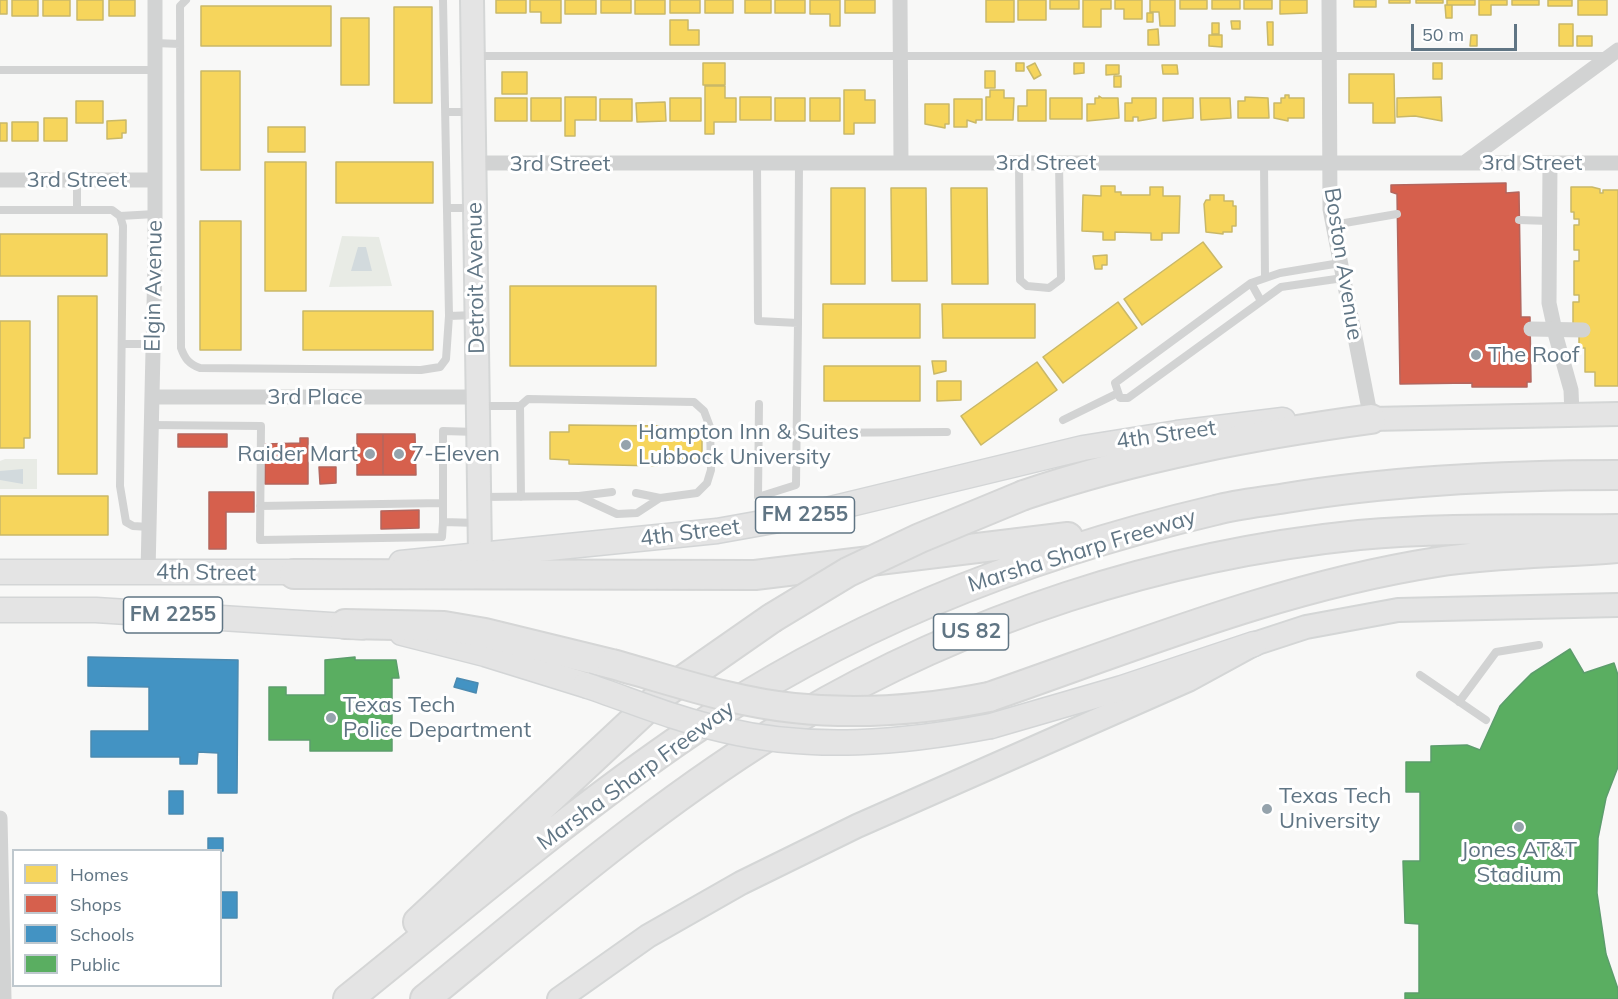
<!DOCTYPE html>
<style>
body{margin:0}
#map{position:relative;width:1618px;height:999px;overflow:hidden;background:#f8f8f7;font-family:Mulish,sans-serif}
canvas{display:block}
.legend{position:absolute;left:12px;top:849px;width:210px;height:138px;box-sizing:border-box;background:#fff;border:2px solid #bfc8ce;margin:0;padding:8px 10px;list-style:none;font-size:18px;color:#607584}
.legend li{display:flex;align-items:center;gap:12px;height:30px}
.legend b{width:30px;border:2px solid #bfc8ce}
.scale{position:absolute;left:1411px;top:24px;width:106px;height:27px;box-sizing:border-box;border:3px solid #607584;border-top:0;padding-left:8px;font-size:18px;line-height:21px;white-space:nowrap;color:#607584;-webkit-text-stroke:4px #fff;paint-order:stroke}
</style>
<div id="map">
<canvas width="1618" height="999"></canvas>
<ul class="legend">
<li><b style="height:16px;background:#f6d55c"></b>Homes</li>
<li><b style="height:16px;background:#d6604d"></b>Shops</li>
<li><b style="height:16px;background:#4393c3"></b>Schools</li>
<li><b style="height:16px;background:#5aae61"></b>Public</li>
</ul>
<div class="scale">50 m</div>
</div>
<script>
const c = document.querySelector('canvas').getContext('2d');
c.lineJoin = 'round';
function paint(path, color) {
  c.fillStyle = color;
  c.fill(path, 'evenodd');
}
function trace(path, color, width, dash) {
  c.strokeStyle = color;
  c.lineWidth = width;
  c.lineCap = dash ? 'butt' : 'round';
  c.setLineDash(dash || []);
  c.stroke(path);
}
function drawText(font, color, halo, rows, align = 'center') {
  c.font = font + ' Mulish,sans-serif';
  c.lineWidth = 6;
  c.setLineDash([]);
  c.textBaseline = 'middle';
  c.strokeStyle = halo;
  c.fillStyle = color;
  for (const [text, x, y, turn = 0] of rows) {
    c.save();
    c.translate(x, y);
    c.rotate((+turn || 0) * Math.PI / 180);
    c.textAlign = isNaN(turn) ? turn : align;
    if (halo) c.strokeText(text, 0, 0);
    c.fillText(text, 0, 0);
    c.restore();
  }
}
paint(new Path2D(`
 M342,236L379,237L392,286L329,287Z
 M5,459H37V489H0V461Z`), '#e8ebe5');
paint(new Path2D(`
 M358,247H366L372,271H351Z
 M23,469V484L0,480V471Z`), '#d2dadd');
const homes = new Path2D(`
 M0,0H7V14H0Z
 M12,0H38V16H12Z
 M43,0H70V16H43Z
 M77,0H103V20H77Z
 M109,0H135V16H109Z
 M496,0H526V13H496Z
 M530,0H561V23H541V12H530Z
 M565,0H596V14H565Z
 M601,0H631V13H601Z
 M635,0H665V14H635Z
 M670,0H700V13H670Z
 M705,0H733V13H705Z
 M745,0H771V13H745Z
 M775,0H805V13H775Z
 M810,0H840V26H830V14H810Z
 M845,0H875V13H845Z
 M986,0H1014V22H986Z
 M1018,0H1046V20H1018Z
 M1050,0H1079V9H1050Z
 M1083,0H1111V9H1101V27H1083Z
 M1115,0H1142V19H1124V9H1115Z
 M1150,0H1175V26H1160L1159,12H1150Z
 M1180,0H1207V9H1180Z
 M1212,0H1240V9H1212Z
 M1244,0H1272V9H1244Z
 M1280,0H1307V13L1280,14Z
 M1354,0H1376V7H1354Z
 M1389,0H1410V3H1389Z
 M1416,0H1443V3H1416Z
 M1447,0H1475V5H1447Z
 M1479,0H1507V5H1491V15H1479Z
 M1512,0H1539V5H1512Z
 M1548,0H1572V6H1548Z
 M1578,0H1607V15H1578Z
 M1445,5H1452V18H1446Z
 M201,6H331V46H201Z
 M394,7H432V103H394Z
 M1147,13H1153V22H1147Z
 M341,18H369V85H341Z
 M670,20H688V30H699V45H670Z
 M1231,21H1240V29H1232Z
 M1267,22H1273V45H1268Z
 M1212,23H1219V34H1212Z
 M1559,24H1573V46H1559Z
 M1158,29L1159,45H1148V30Z
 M1209,35H1222V47L1209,46Z
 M1471,35H1477V46H1470Z
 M1577,36H1592V46H1577Z
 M703,63H725V85H703Z
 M1016,63H1024V71H1016Z
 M1035,63L1041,75L1034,79L1027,67Z
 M1074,63H1084V73L1074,74Z
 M1433,63H1442V79H1433Z
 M1106,65H1119V74L1106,75Z
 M1162,65H1177L1178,74H1163Z
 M201,71H240V170H201Z
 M985,71H995V88H985Z
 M502,72H527V94H502Z
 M1349,74H1394L1395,123H1373V103H1349Z
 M1114,76H1121V87H1114Z
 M705,86H725V98H736V122H714V134H705Z
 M844,90H865V100H875V123H854V134H844Z
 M990,90H1004V98H1014L1013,120H986V97H990Z
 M1027,90H1046V121H1018V106H1027Z
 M1285,95H1289V98H1304V118H1288V121L1274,118V103H1281V98H1285Z
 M1099,96L1102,98H1118L1119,118L1087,121V104H1095V98H1099Z
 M565,97H596V120H575V136H565Z
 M740,97H771V120H740Z
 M1245,97L1268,98L1269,118H1238V101H1245Z
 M1441,97L1442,121L1415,116L1397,117V98Z
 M495,98H527V121H495Z
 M531,98H561V121H531Z
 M670,98H701V121H670Z
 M775,98H805V121H775Z
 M810,98H840V121H810Z
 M1050,98H1082V119H1050Z
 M1132,98H1156V118L1138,121V117H1133V121H1125V103H1132Z
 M1163,98H1193V118L1163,121Z
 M1200,98H1230L1231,118L1201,120Z
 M600,99H632V121H600Z
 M954,99H982V120H976V123L967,120V127H954Z
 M76,101H103V123H76Z
 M665,102L666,121L637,122L636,103Z
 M925,104H949V124H945V128L925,124Z
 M44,118H67V141H44Z
 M126,120V133H122V138L107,139V121Z
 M12,122H38V141H12Z
 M0,123H7V141H0Z
 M268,127H305V152H268Z
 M265,162H306V291H265Z
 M336,162H433V203H336Z
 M1101,186H1115V192H1121V195H1150V187H1163V196H1180L1179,233H1162V240H1151V233L1115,232V240H1103V232L1082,231L1083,195L1101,196Z
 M1571,187H1592L1600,189V193H1603V190H1618V386H1595V372H1585V348H1579V331L1573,328V302H1579V295H1574V261H1579V250H1574V225H1579V219H1574V212H1571Z
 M831,188H865V284H831Z
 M891,188H926L927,281H892Z
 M951,188H987L988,284H952Z
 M1210,195H1224V201H1233V206H1236V226H1232V232H1223V234L1206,232L1204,204L1206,200H1210Z
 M200,221H241V350H200Z
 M0,234H107V276H0Z
 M1203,242L1222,267L1142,325L1124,299Z
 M1107,255V265H1102V269H1095L1093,256Z
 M510,286H656V366H510Z
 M58,296H97V474H58Z
 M1118,302L1137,328L1063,383L1043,357Z
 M823,304H920V338H823Z
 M942,304H1035V338H943Z
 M303,311H433V350H303Z
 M0,321H30V438H24V448H0Z
 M932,361H946V371L934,374Z
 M1037,362L1057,390L981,445L961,416Z
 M824,366H920V401H824Z
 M937,381H961V400L937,401Z
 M569,425L670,426V431L702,432V460L669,459V462H657V466L569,464V460L550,459V432H569Z
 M0,496H108V535H0Z`);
paint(homes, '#f6d55c');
trace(homes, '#c9b868', 1.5);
const shops = new Path2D(`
 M1506,183V193L1519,192L1521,317H1530L1531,382H1527V387H1472V383L1400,384L1397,194L1391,192V185Z
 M178,434H227V447H178Z
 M357,434H383V475H357Z
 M383,434H415L416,475H383Z
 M300,438H308V484H265V444L300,443Z
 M319,467H336V483L320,484Z
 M209,492H254V512H226V549H209Z
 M419,510V528L381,529V511Z`);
paint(shops, '#d6604d');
trace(shops, '#b3665e', 1.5);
const schools = new Path2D(`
 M88,657L238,660L237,793H218V753L198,752L197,764H180V757H91V731H149V687L88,686Z
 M457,678L478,683L476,693L454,687Z
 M169,791H183V814H169Z
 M208,838H223V851L208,850Z
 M220,892H237V918H220Z`);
paint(schools, '#4393c3');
trace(schools, '#4c8ab0', 1.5);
const public = new Path2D(`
 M1570,649L1584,673L1614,663L1618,675V767L1606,798L1598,838L1597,893L1606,954L1618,989V999H1405V993H1419V924L1405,923L1403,861H1420V792H1406V762H1431V746L1467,745L1480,750L1500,706L1514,691L1531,674Z
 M355,657V660H396L399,678H392V751H310V740H269V687H286V695H325V660Z`);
paint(public, '#5aae61');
trace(public, '#5c9d6c', 1.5);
const secondary = new Path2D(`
 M472,0L480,555
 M1371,419L1618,414
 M559,999L648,936L741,883L857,826L1188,680L1254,644L1306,627L1398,610L1618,605`);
const primary = new Path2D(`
 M401,563L717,531L801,516L1083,448L1177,433L1283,420
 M0,572H312
 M0,610H96L362,627
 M402,633L485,654L585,685
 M991,726L1122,688L1254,644`);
const highway = new Path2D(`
 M1024,495C1137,457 1253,435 1371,419
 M294,574L755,575L1068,537
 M345,624L444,626L485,633L612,664
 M989,697C1136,646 1283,586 1437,562C1493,553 1560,553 1618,548
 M418,922L660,696L772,618
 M348,999C460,909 570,814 689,733C848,624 1029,554 1216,510C1238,504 1262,502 1286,498C1395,480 1507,475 1618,475
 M425,999C545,901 663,798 796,719C967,618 1162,555 1359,535C1445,527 1532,530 1618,529`);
trace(secondary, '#d4d6d6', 26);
trace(primary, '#d3d5d6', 27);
trace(highway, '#d5d6d6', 32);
trace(new Path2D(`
 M186,0L180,6L181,348C185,359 189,364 200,368L421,370L440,367L446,359L449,316L443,0
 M155,43L180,44
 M474,56H1605
 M0,70H155
 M446,112H472
 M1019,163L1020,280L1027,286L1049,288L1061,279L1059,163
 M1264,163L1265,278
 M757,164L758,321L798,323L796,485L758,497L759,404
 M447,208H473
 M0,210H112L120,216L123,226L120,486L126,522L133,526L149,527
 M77,210V180
 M120,216L155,214
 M1519,220L1549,221
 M1333,225L1397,214
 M1340,263L1280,273L1251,283L1115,383L1120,398H1128L1281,287L1343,278
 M1251,283L1261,301
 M449,316L475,315
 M798,323L799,164
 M122,344H153
 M480,406H520
 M1063,420L1118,393
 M151,425L261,426L260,540L442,537L443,522L478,523
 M797,433L947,432
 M636,493L660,498
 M579,496L612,492
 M481,497L578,496L617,514L637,513L660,498L697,493L707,483L711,470L710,427L704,411L694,402L528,399L520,406L521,497
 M260,506L443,503
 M443,522V431L477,432
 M1420,675L1486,720
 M1459,702L1496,652L1539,645`), '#d2d3d3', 8);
trace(new Path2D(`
 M900,0L901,163
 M1329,0L1330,209L1371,419
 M474,163H1618
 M1464,163L1618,50
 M1550,163L1549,303L1554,326
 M0,180H155
 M1555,333L1571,390L1572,414
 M152,397H478
 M148,572L155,262V0
 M0,818L4,999`), '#d2d3d3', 15);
trace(secondary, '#e4e4e4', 22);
trace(primary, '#e4e4e4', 24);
trace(highway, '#e4e4e4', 28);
const primaryBridge = new Path2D(`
 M585,685C630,700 677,720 724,730C813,751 902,743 991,726`);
const highwayBridge = new Path2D(`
 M772,618L848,572L920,538L1024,495
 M612,664C671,680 732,702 794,708C860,715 924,710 989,697`);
trace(primaryBridge, '#d3d5d6', 27, []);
trace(highwayBridge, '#d5d6d6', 32, []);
trace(new Path2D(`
 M1531,329L1583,330`), '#d2d3d3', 15);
trace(primaryBridge, '#e4e4e4', 24);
trace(highwayBridge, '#e4e4e4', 28);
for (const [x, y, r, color] of [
 [1476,355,6,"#95a3ac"],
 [626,445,6,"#95a3ac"],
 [370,454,6,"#95a3ac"],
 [399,454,6,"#95a3ac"],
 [331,718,6,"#95a3ac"],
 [1267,809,6,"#95a3ac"],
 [1519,827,6,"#95a3ac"]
]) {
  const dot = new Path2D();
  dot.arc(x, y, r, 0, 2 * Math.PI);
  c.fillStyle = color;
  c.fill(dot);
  trace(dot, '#fff', 2);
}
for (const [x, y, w] of [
 [805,515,99],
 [173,615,99],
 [971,632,75]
]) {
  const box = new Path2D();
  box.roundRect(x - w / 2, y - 18, w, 36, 4.5);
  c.fillStyle = '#fff';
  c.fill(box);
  trace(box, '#607584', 1.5);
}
drawText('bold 21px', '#607584', null, [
 ["FM 2255",805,515],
 ["FM 2255",173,615],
 ["US 82",971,632]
]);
drawText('22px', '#607584', '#fff', [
 ["3rd Street",1046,163],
 ["3rd Street",1532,163],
 ["3rd Street",560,164],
 ["3rd Street",77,180],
 ["Boston Avenue",1343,264,81],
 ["Detroit Avenue",476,278,-91],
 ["Elgin Avenue",154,286,-89],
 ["3rd Place",315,397],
 ["4th Street",1166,435,-8],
 ["4th Street",690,533,-7],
 ["Marsha Sharp Freeway",1082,551,-17],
 ["4th Street",206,573,1],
 ["Marsha Sharp Freeway",636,776,-36]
]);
drawText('22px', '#607584', '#fff', [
 ["The Roof",1488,355],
 ["Hampton Inn & Suites",638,432],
 ["Lubbock University",638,457],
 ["Raider Mart",358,454,"right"],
 ["7-Eleven",411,454],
 ["Texas Tech",343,705],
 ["Police Department",343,730],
 ["Texas Tech",1279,796],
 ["University",1279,821],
 ["Jones AT&T",1519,850,"center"],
 ["Stadium",1519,875,"center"]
], 'left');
</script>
